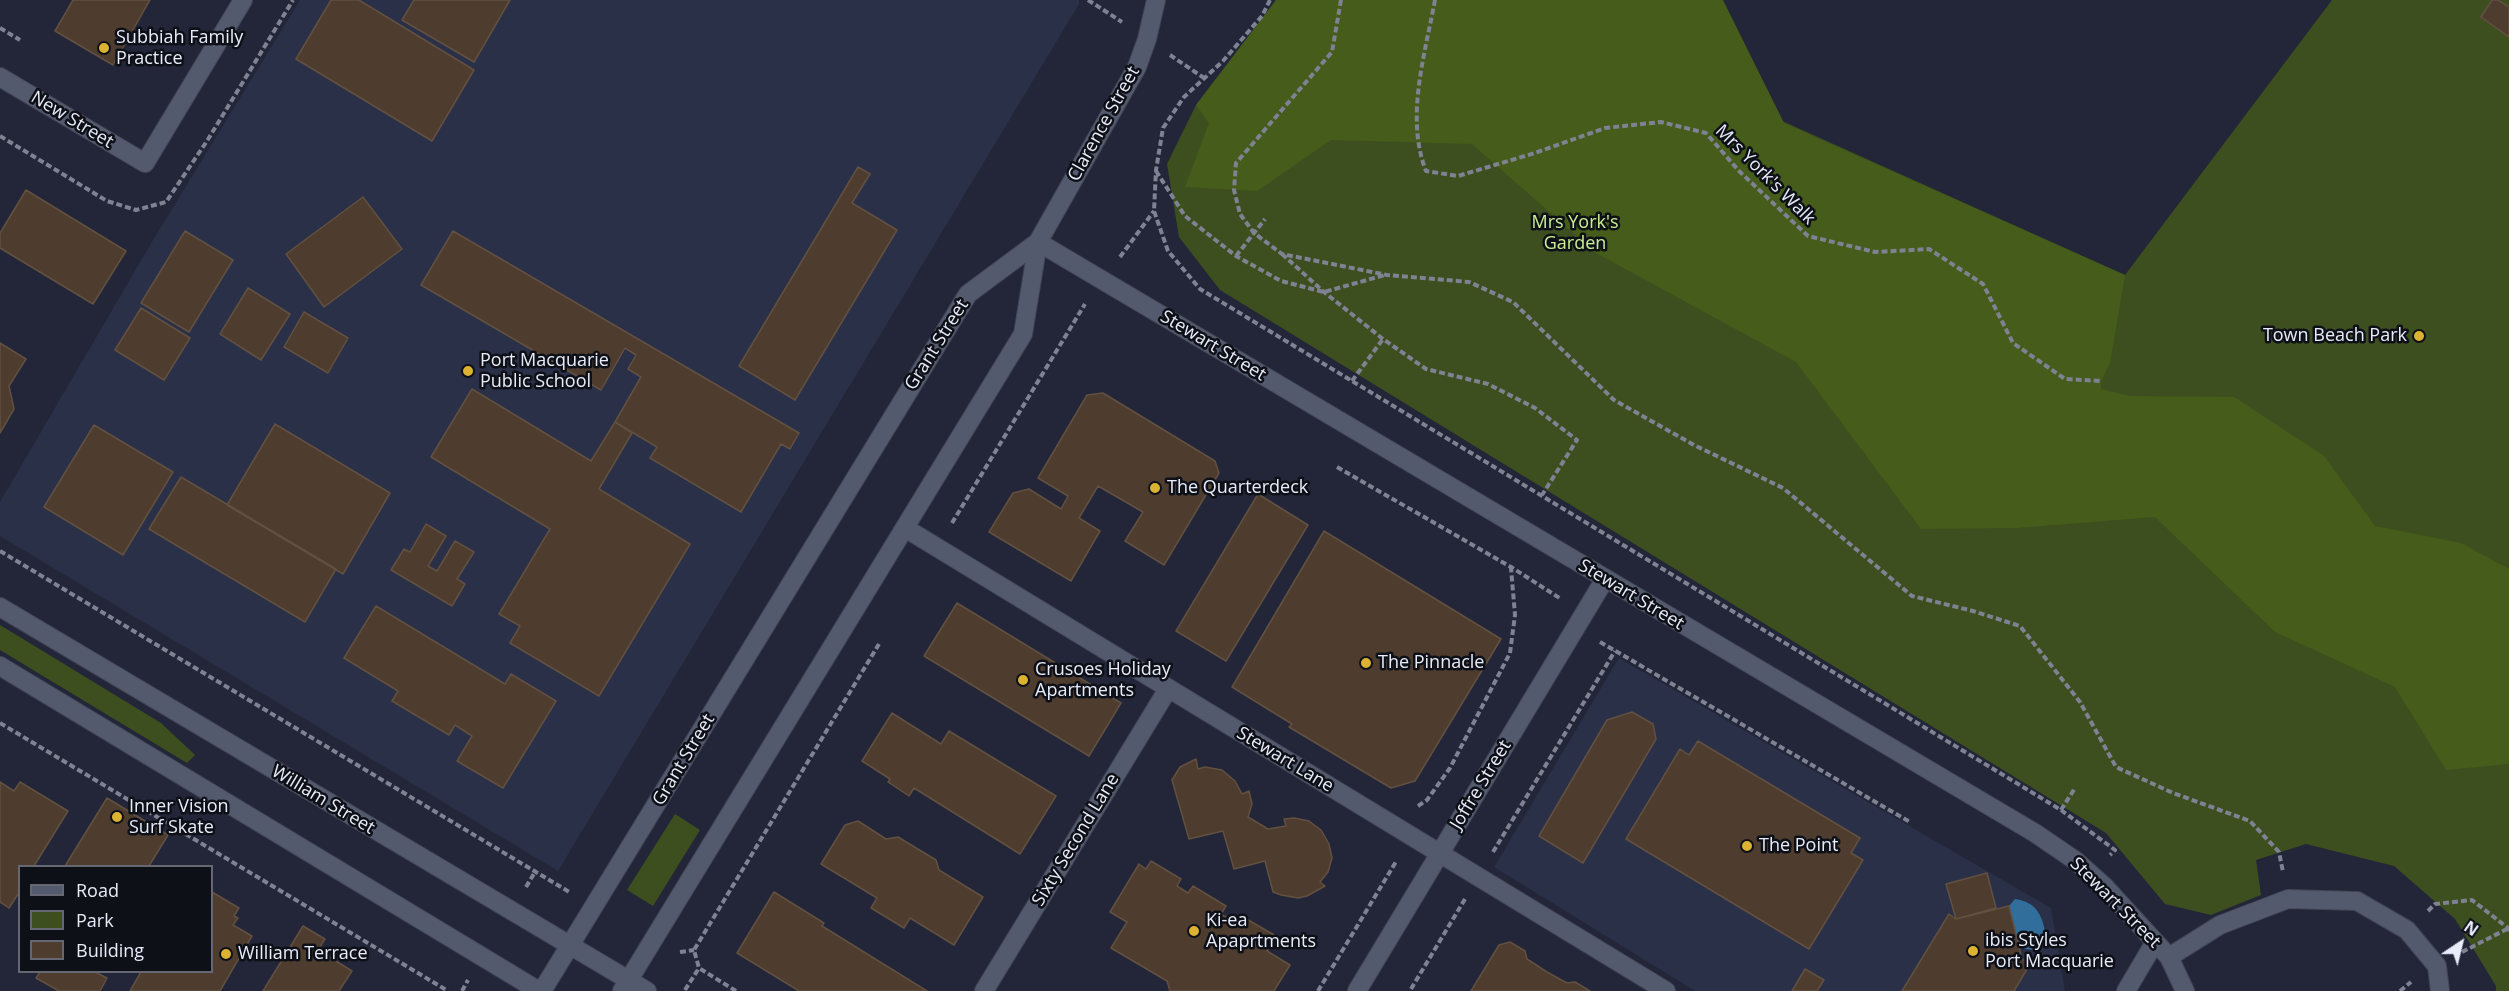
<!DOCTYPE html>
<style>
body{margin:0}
#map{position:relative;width:2509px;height:991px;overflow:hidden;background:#222638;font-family:"Open Sans",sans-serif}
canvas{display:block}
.legend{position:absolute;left:18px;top:865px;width:195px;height:108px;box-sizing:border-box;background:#0e1018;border:2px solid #656872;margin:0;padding:8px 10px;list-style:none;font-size:18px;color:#e8ebf8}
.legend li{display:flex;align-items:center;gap:12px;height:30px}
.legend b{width:30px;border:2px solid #656872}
.north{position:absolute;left:2431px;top:913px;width:60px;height:60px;-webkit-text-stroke:4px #0e1018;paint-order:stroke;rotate:35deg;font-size:16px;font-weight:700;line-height:24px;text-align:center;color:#e8ebf8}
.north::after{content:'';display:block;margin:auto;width:21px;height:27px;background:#e8ebf8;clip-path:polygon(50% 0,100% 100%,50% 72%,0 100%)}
</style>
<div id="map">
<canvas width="2509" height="991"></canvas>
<ul class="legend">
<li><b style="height:8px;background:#545a6e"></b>Road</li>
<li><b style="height:16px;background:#3d4f1e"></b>Park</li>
<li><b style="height:16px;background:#4e3d2f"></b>Building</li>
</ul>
<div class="north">N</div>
</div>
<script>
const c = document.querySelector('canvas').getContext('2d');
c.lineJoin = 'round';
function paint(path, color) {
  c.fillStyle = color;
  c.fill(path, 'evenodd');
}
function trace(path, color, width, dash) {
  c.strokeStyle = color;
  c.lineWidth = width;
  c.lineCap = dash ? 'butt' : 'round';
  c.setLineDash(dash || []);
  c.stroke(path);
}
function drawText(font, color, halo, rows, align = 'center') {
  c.font = font + ' "Open Sans",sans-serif';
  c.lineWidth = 5;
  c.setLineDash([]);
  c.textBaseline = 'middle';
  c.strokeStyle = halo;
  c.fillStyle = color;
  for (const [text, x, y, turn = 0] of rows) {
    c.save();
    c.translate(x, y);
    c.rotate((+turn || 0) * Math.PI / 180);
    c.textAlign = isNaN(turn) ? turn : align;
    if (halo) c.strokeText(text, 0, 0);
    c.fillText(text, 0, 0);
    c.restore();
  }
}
paint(new Path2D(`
 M300,0H1079V4L558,871L0,536V502L153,240Z
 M1619,658L2051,908L2065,991H1695L1494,867Z`), '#2a3047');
paint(new Path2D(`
 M1276,0L1780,120L2125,275L2332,0H2509V991H2496V986L2455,919L2394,866L2306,844L2256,860L2261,895L2211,915L2165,904L2106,833L1220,290L1179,237L1167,164L1196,105Z
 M0,625L161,723L195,755L187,763L0,650Z
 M675,814L700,830L653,906L627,890Z`), '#3d4f1e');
paint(new Path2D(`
 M1276,0H1723L1784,123L2125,275L2110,363L2101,381V389L2130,396L2234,397L2324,456L2375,526L2461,543L2509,569V764L2446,770L2395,687L2275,632L2155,517L2017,528L1921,529L1796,362L1596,253L1472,144L1331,140L1257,191L1185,187L1209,123L1196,105Z`), '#455c1a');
paint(new Path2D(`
 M2015,899C2038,902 2043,918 2046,937L2035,950L2025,949L2018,943L2009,906Z`), '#316e9b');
const building = new Path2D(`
 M73,0H150L113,65L55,31Z
 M331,0H359L474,70L432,141L296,59Z
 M414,0H510L474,62L402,20Z
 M2492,0H2498L2509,7V37L2481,17Z
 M858,167L870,174L852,203L897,230L795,400L739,366Z
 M26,190L126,251L93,304L0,248V233Z
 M363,197L402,249L324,307L286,254Z
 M185,231L233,260L189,332L141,303Z
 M453,231L799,433L790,449L781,444L741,512L650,458L657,447L615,422L641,377L628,369L636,355L625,348L601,390L421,285Z
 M248,288L290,314L261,360L220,334Z
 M141,308L190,338L164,380L115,350Z
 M304,312L348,338L328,373L284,347Z
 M0,343L26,359L9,386L14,409L0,433Z
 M472,389L591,461L615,422L632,433L599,489L690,544L599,696L510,643L520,626L499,614L550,529L431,457Z
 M1103,393L1215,461L1219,473L1164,565L1125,541L1143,512L1098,486L1079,518L1100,531L1071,581L989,532L1013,493L1029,489L1061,509L1068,496L1038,478L1087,395Z
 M275,424L390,493L343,574L227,505Z
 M94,425L173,472L123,555L44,507Z
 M181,477L336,569L305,622L149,529Z
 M1258,494L1308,525L1226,661L1176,631Z
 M426,524L446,536L428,566L437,571L455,541L474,552L457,579L465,584L452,606L391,570L404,549L410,552Z
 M1324,531L1501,639L1415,781L1391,788L1289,727L1292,724L1232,687Z
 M957,603L1121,703L1089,756L924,656Z
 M376,606L505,684L511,674L556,701L503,788L457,761L472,736L455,725L449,735L392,701L398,691L344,658Z
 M1632,712L1653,724L1656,739L1583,863L1539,836L1607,720Z
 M892,713L941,744L949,731L1056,796L1020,854L914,788L909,796L888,782L890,779L862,761Z
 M1698,741L1860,838L1851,853L1863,860L1809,949L1626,839L1680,749L1689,755Z
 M1196,759L1198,769L1205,767L1222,770L1235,781L1242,794L1249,791L1252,804L1248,817L1268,829L1286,826L1284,819L1294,818L1309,821L1321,830L1329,844L1332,858L1328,872L1320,882L1325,886L1307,896L1298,898L1281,895L1273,892L1265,861L1234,869L1223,831L1189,839L1172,780L1180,767Z
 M0,782L14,791L20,782L68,811L34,866H20V891L9,908L0,902Z
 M107,798L168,835L149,866H65Z
 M858,821L886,839L898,837L936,860L939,870L983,897L954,945L910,918L904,928L871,908L877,898L821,864L845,825Z
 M1151,861L1181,879L1177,886L1188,893L1193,886L1226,906L1221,914L1238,925L1243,917L1276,936L1267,951L1290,965L1274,991H1170L1167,981L1111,948L1127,922L1110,912L1139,864L1146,869Z
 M1987,873L1996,908L1956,919L1946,884Z
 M212,892L239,908L234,916L238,918L233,925L252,936L220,991H130L141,972H212Z
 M774,892L824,923L822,926L927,991H799L737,953Z
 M2009,906L2022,959L2030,964L2014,991H1902L1949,914L1956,919Z
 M303,926L325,939L318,950L352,971L339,991H263Z
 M1510,942L1525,951L1527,959L1547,972L1567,983L1575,982L1590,991H1471L1499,945Z
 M1805,969L1824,980L1817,991H1792Z
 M40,972H95L107,978L100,991H59L36,978Z`);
paint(building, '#4e3d2f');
trace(building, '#625041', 1.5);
const service = new Path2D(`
 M905,528L1666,991
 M2169,957L2220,925L2288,899L2357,901L2407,930L2437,966L2440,991
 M984,991L1168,689`);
const minor = new Path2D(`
 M0,77L145,163L243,0
 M542,991L968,294L1038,242
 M622,991L1023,334L1038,242L1137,67L1147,39L1156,0
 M1357,991L1605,579`);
const tertiary = new Path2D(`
 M1038,242L2035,833L2076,861L2105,887L2169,957L2185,991
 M0,607L647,991
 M0,666L539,991
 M2126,991L2155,942`);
trace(service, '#404453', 20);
trace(minor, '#404453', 20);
trace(tertiary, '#404453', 20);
trace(new Path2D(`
 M1088,0L1122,22
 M1270,0L1262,16L1223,61L1184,97L1163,128L1156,170L1154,211L1168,251L1200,289L2061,810L2115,850L2110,855
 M1341,0L1332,52L1236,163L1234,190L1240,214L1254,233L1282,254L1387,275L1469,282L1513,302L1614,400L1694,445L1783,488L1912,596L1973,611L2020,626L2080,702L2116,767L2173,793L2250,821L2279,852L2283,872
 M1435,0C1425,54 1405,118 1426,171L1458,176L1535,153L1605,128L1661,122L1706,133L1739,171L1808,236L1875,252L1929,249L1983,284L2013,343L2065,379L2101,381
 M0,28L20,40
 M1170,55L1204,78
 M0,136L107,201L136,210L166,202L207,141L293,0
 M1156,171L1185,216L1236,256L1281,281L1324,292L1385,275
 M1282,254L1324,292L1383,339L1426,369L1488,384L1535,408L1577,440L1542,495
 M1236,256L1265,219
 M1120,257L1154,211
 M1352,381L1383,339
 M1337,467L1511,567L1561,599
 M952,523L1085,304
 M0,551L571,893
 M1600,642L1910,822
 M0,723L448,991
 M1418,806L1427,800L1450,768L1510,653L1515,615L1511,568
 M2061,810L2075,788
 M1493,852L1615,651
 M526,887L535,872
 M2428,911L2435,904L2472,900L2508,928L2509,932
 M680,952L694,950
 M2462,952L2509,928
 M1411,989L1465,899
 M685,990L699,968
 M462,991L468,980
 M736,991L699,968L694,950L879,644
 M1318,991L1397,860
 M2400,991L2411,982`), '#7e8292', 4, [6, 3]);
trace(service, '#545a6e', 18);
trace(minor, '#545a6e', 18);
trace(tertiary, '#545a6e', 18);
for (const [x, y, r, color] of [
 [104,48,6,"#dcb233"],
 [2419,336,6,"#dcb233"],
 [468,371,6,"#dcb233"],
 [1155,488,6,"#dcb233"],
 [1366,663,6,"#dcb233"],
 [1023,680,6,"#dcb233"],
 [117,817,6,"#dcb233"],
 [1747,846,6,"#dcb233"],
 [1194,931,6,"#dcb233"],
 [1973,951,6,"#dcb233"],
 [226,954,6,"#dcb233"]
]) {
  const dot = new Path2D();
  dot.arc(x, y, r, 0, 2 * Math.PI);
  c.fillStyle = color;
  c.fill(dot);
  trace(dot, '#0e1018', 2);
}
drawText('18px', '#e8ebf8', '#0e1018', [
 ["Subbiah Family",116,38],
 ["Practice",116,59],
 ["Town Beach Park",2407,336,"right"],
 ["Port Macquarie",480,361],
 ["Public School",480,382],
 ["The Quarterdeck",1167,488],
 ["The Pinnacle",1378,663],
 ["Crusoes Holiday",1035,670],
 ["Apartments",1035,691],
 ["Inner Vision",129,807],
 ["Surf Skate",129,828],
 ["The Point",1759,846],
 ["Ki-ea",1206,921],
 ["Apaprtments",1206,942],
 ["ibis Styles",1985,941],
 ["Port Macquarie",1985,962],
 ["William Terrace",238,954]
], 'left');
drawText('18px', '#e8ebf8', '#0e1018', [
 ["New Street",72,120,31],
 ["Clarence Street",1104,124,-61],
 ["Mrs York's Walk",1765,175,45],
 ["Grant Street",937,345,-58],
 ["Stewart Street",1213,346,31],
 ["Stewart Street",1631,595,31],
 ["Grant Street",684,760,-59],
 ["Stewart Lane",1285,760,31],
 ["Joffre Street",1481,785,-59],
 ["William Street",323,800,31],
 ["Sixty Second Lane",1076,840,-59],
 ["Stewart Street",2115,903,45]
]);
drawText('18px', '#caef92', '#0e1018', [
 ["Mrs York's",1575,223],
 ["Garden",1575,244]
]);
</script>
